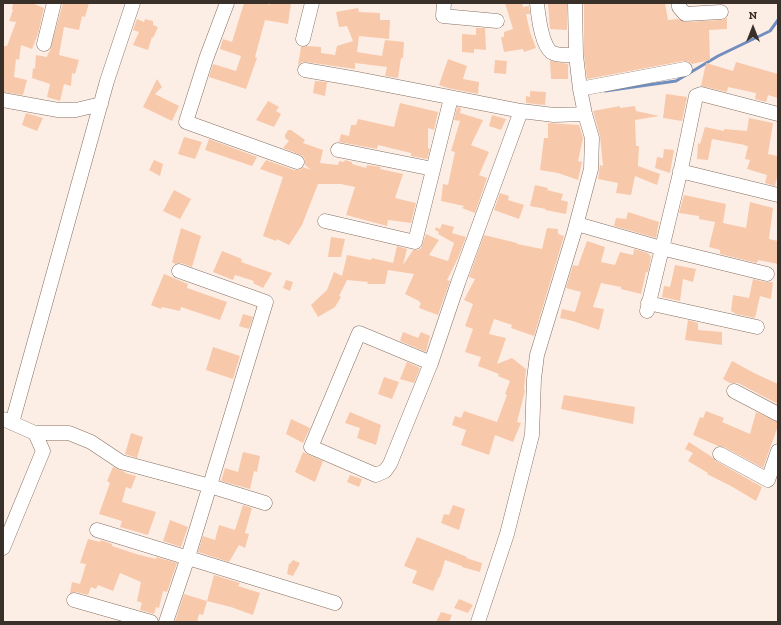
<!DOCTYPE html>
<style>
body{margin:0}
#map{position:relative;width:781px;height:625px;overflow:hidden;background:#fdeee5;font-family:"Zilla Slab",serif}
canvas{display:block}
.frame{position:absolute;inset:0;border:4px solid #39302a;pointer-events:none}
.north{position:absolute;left:733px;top:8px;width:40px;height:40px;-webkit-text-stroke:3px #fdeee5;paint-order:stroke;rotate:0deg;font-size:11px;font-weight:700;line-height:16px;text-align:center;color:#39302a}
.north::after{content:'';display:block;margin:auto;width:14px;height:18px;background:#39302a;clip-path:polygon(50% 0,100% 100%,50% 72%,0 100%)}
</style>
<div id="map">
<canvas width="781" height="625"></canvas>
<div class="frame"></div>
<div class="north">N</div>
</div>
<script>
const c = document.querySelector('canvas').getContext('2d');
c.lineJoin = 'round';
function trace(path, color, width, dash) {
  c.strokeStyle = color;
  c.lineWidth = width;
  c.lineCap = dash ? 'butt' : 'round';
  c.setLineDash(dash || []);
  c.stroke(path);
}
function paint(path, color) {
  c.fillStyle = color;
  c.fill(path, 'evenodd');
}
trace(new Path2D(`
 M605,91L676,81L718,56L770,31L778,20`), '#728ebe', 3);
paint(new Path2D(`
 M13,3H32L44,8L38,34L32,49L21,45L19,60L16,59L14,77L27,80L23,95L3,92V46H7L16,22L9,21L13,10L12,9Z
 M63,3H89L85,17L82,16L79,30L64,27L59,55L79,60L75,74L72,73L71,86L64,84L60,101L47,97L50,84L32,78L33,68L35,69L36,55L47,57L48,53H49Z
 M244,3H264L270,5L271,3H291L288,24L265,20L255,57L257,58L246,89L209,77L213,64L236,71L241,56L220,49L223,39L232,42Z
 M505,3H522L523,7L529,6L530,14H526L530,32L536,48L524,52L523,49L504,52L501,37H504V32L513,29Z
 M548,3H567V30L550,29Z
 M590,3H665L668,20L678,19L685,22L721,20L727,18V29L709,30L710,60L692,64L688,61H683L587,79L584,54V4Z
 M358,8L359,12L380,13V20H390L389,39L359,36L357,52L382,56L385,40L404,42L403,58H401L398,78L385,76L387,67L355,63V69L306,62H302L298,65L301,47L307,46L321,47V53L335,55L337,46L353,41L347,26L339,27L336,12Z
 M137,19L144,22L145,19L153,21V25L158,27L153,38L152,37L148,50L133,45L139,32L133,30Z
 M476,28H485L486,50L474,49V53L462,52V34L476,35Z
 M448,59L467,66L463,79L479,82L478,94L448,88L439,85Z
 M495,60L507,61L506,74L494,73Z
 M550,61L568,64V79H551Z
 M736,62L778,74V98L768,95L766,102L755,99L756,93L728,87L727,92L701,86L706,63L733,71Z
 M157,79L162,87L155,94L179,106L172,121L143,107Z
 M315,81L327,82L325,96L313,93Z
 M530,91L546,92L545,105L526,103V96L530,97Z
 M666,94L687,97L682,121L663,118Z
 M268,101L279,107L276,111L281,114L274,127L256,120Z
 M400,103L438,112L434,130L428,128V148L430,149L427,159L411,156V153L378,145L377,149L339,142L341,134L349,136L351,125H356L358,119L394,127Z
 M620,106V108L635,106L636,111L659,116L635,120L636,146H639L638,166L660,174L657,185L635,176L631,195L616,193L618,183L598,179L600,165L603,166L600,136L593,111Z
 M457,107L461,108L460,113L483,120L471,145L489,152L479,175L487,178L475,213L462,208L464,206L441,201L443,184L448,185L455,152L451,151L460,121L454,120Z
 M26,113L43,118L37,131L22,125Z
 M492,115L506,119L501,130L489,126Z
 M749,118L773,123L768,154L778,156V173L775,186L765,183L767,175L747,169L750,160L745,159L748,146H745V145L712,139L708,160L697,159L698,143L700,144L705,127L724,131V129L747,131Z
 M548,123L579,125L583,138L578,161L582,162L578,180L558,173L540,170L544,138H548Z
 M288,130H291L305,140L303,143L323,150L320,163L338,165L339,161L344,162L345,160L352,162V164L366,168L367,165L381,167L380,169L403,174L395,198L416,203L411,223L388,220L387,226L346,215L355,187L341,184H318L302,225L289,245L277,239L276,241L263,236L283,177L260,169L266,160L294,170H299L303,167L311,170L305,165V160L303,156L283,148L289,141L285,138V135Z
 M184,137L202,142L195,159L178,154Z
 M209,139L257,157L252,166L205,150Z
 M664,149L674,150L670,173L655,168L657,157L663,158Z
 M154,160L163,164L160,176L149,170Z
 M535,185L548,188L547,190L563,194L561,200L568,202L566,214L545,210L546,209L530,206Z
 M174,190L191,199L180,219L163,211Z
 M500,193L509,196L508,200L524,205L519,219L494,210Z
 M684,195L726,204L723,223L746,228L750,202L773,208L769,239L778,241V264L758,260L757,263L720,254V250L709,247L715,222L699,219V216L679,213Z
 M628,212L659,222L656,238L614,226L616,218L626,219Z
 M442,224L454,227L452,233L466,237L458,258L447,280L450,281L438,315L419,308L421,303L419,302V301L405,294L414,274L388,270L385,284H367L368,282L347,280L339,296L341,297L335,307L318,317L311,305L327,290L334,272L342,276L347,255L371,260L372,258L393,263L397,246L407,249L403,265L413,250H418L421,248L426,234L439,240L429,255L448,261L454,243L438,234L439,232L435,230L436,227L440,229Z
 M181,228L201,236L192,267L181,263L175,264L172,262Z
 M547,228L558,229V234L564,236L534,336L511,328L512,325L494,319L489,334L506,338L497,364L512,358L526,369L524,389L525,391L517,422L521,423L513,442L495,435L489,455L461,445L466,430L452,425L455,416L461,418L464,411L497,422L507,395L505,394L510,381L498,376L499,374L478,366L481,357L465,352L473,329L465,326L473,304L464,300L475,279L469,277L484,235L517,243V244L542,249Z
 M331,237L345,239L341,257H328Z
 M587,241L605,247L601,262L615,265L620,252L633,255L634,249L648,253L651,257L648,272H646L641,294L621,289V287L601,283L593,307L604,309L599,330L573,321L560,318L562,309L575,312L581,292L566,288L573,265L578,266Z
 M222,251L242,259L241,262L272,273L263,288L253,283L254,281L235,275L233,280L213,272Z
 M675,265L696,269L693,282L683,279L680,301L662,297L664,286L670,287Z
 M164,274L188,284L187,288L227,302L220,320L181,307L180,311L162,307L161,309L151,305Z
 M753,279L765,282H773L771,299L760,296L755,318L736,314L731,311L733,295L749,298Z
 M286,280L293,282L290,291L283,288Z
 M243,314L253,317L249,329L239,326Z
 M688,320L698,323V330L722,332V345L685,340Z
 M403,332L418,338L421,332L430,336L426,352L400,341Z
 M213,347L240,356L233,379L206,370Z
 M732,361L756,374L778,384V404L738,383H730L723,379Z
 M407,362L420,368L414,383L400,379Z
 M384,377L399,382L392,399L378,394Z
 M564,395L635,407L633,424L561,409Z
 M706,411L724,418L722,422L750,434L756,412L778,422V426L763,468L724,447L718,446L693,435L700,417L703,418Z
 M350,412L381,425L376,445L357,438L360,428L345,423Z
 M291,419L310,428L303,443L286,434Z
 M131,433L143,437L137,458L125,454Z
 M689,442L712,457L716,461L762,487L756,501L731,486L707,474L708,473L688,461L693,453L685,449Z
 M243,452L260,456L257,472L254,471L250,489L221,481L225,468L238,472Z
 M303,452L323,461L315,482L295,472Z
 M113,467L125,472V473L136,476L131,489L126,487L122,502L156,512L148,535L120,527L122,521L99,514L110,483L107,481Z
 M350,475L362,479L359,487L347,482Z
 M243,505L252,508L245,533L249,534L245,548L239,545L229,562L198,552L203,536L215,540L219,525L235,530Z
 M453,505L465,509L459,530L441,523L444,514L449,515Z
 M170,520L188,527L181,547L163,541Z
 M417,537L467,557L466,558L482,563L480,572L462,567V566L445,560L440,577H439L433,591L412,583L417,571L404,566Z
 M88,539L100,542L101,540L112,544V546L136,554L156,559V557L177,563L167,592L163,591L159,608L156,607L154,614L140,610L142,603L137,601L141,582L120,573L113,591L98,585L96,589L91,587L88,595L76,592L70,593L72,582L80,584L86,564L80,563Z
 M293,560L300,563L293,576L287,574L289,563L290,564Z
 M214,575L240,583L238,586L260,593L253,615L231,607L207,601Z
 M184,594L207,601L203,615L199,614L197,622H175Z
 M459,599L473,605L468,613L454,608Z
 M441,612L452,615L449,622H436Z`), '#f8c8aa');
const minor = new Path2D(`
 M227,3L206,59L186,122L297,162
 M444,3L443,16L497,21
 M537,3C538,14 542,49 553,53C560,56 568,55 576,55
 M679,3V7L685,14L721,12
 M303,39L312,3
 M44,44L54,3
 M305,70L357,79L521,111L554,115L585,114
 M580,89L685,69
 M3,100L58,110H76L101,104
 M338,150L433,169
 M680,171L778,195
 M325,221L415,242L451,98
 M577,224L661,248L767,274
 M648,303L757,327
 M647,311L681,169L696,96L701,94L778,114
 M431,363L359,333L311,447L376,475L385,471L390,464L431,363L458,283L521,111
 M734,391L778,414
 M12,423L107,81L133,3
 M35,433H69L91,442L121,462L210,486L265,503
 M720,454L768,480L778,451
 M97,530L335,603
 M3,548L43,451L35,433L3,419
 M74,600L151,622
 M166,622L188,557L266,302L179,271
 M478,622L507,534L532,435L534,379L537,355L574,233L591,169L592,138L585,114L580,89L576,55L575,3`);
trace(minor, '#867062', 15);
trace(minor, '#fff', 14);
</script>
